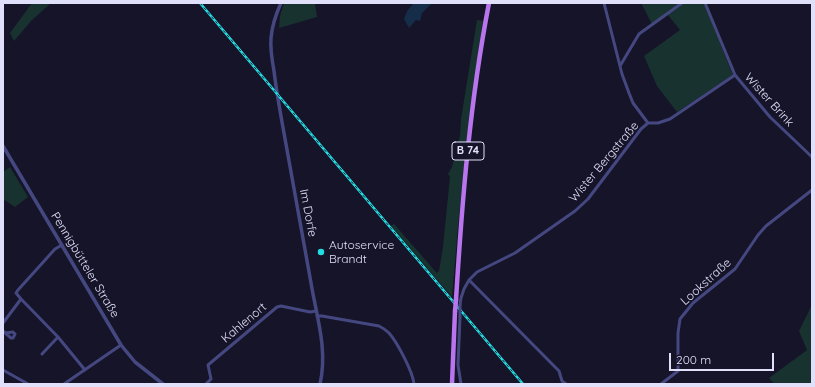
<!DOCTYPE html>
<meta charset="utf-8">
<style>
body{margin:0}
#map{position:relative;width:815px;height:387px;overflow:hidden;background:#161428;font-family:Quicksand,sans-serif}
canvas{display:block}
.frame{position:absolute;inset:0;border:4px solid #e1e0fb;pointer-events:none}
.scale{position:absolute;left:669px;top:353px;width:105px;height:18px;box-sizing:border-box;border:2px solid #e1e0fb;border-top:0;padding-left:5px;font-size:12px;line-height:14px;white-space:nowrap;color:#e1e0fb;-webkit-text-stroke:3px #161428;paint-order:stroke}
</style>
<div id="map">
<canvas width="815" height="387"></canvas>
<div class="frame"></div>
<div class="scale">200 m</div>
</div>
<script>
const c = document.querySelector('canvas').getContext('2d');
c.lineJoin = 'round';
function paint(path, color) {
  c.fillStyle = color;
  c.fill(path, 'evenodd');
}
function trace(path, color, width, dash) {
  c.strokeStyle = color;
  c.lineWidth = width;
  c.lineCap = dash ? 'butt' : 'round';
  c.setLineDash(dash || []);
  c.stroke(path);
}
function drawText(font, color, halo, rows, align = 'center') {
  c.font = font + ' Quicksand,sans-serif';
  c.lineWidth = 3;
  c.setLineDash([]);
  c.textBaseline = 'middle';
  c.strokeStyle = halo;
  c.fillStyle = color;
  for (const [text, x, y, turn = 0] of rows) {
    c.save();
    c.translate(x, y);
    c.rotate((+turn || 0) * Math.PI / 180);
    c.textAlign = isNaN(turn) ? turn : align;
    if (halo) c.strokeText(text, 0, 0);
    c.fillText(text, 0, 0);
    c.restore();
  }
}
paint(new Path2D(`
 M32,3H51L31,21L14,41L10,33Z
 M284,3H315L317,17L279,28L280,16Z
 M641,3H704L733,75L677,112L657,86L644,56L680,30L668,15L653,26Z
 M477,20L483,21L468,129L458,227L452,297L391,226L394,224L436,272L437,273L439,271L443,247L450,177L448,174L452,167L460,136L461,119Z
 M10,167L28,197L15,207L3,199V172Z
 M812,305V384H775L769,378L807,350L799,331Z`), '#18322f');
paint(new Path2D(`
 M414,3H432L422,13L420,21L416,20L409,28L404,19L407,11Z`), '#162d4a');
trace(new Path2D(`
 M604,3L622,74L629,93L633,103L648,123
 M705,3L735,75L770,117L812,157
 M620,66L639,34L682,3
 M62,245L55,249L18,290L16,293L21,299L58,337L85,370
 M469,280L559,371L562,381L566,384
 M460,305L461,298L464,289L469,280L477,272L515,253L575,211L588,199L641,129L648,123H658L670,119L735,75
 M317,316H322L379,326C383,328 386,330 389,333C397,342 413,372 414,384
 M460,317L458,365L461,384
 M3,323L21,299
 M3,331L11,338H13L15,334L13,332L5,333
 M42,354L58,337
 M3,370L28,384
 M64,384L121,345
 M206,384L211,379L208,365L277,307L281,306L310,312L316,311
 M661,384L678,371V333L680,319L693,303L735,269L758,235L766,226L812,190`), '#454781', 3);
trace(new Path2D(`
 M281,3C276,14 272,26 271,38C270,49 272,60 274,71C276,88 279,105 282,122C292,179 303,237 313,294C319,324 327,354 320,384
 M3,146L121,345L135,362L163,384`), '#454781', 3.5);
trace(new Path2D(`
 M456,300C462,201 470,101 489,3
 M452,384L455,311`), '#b875ed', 4.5);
const rail = new Path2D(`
 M200,3L523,384`);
trace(rail, '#24dce2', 2.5);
trace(rail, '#161428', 1, [3]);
trace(new Path2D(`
 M460,317V305`), '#454781', 3);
trace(new Path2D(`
 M455,311L456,300`), '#b875ed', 4.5);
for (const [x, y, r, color] of [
 [321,252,4,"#24dce2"]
]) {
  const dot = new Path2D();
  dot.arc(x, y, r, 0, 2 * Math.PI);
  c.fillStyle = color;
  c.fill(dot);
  trace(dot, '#161428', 1.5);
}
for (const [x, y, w] of [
 [468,151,32]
]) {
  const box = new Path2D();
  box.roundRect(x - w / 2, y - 9, w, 18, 3);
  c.fillStyle = '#161428';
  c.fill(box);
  trace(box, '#e1e0fb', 1);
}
drawText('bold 11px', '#e1e0fb', null, [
 ["B 74",468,151]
]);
drawText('12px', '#e1e0fb', '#161428', [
 ["Wister Brink",769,100,48],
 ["Wister Bergstraße",604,162,-50],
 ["Im Dorfe",308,213,79],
 ["Pennigbütteler Straße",85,265,59],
 ["Lookstraße",706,282,-42],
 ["Kahlenort",244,323,-40]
]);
drawText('12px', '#e1e0fb', '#161428', [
 ["Autoservice",329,245],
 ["Brandt",329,259]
], 'left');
</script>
